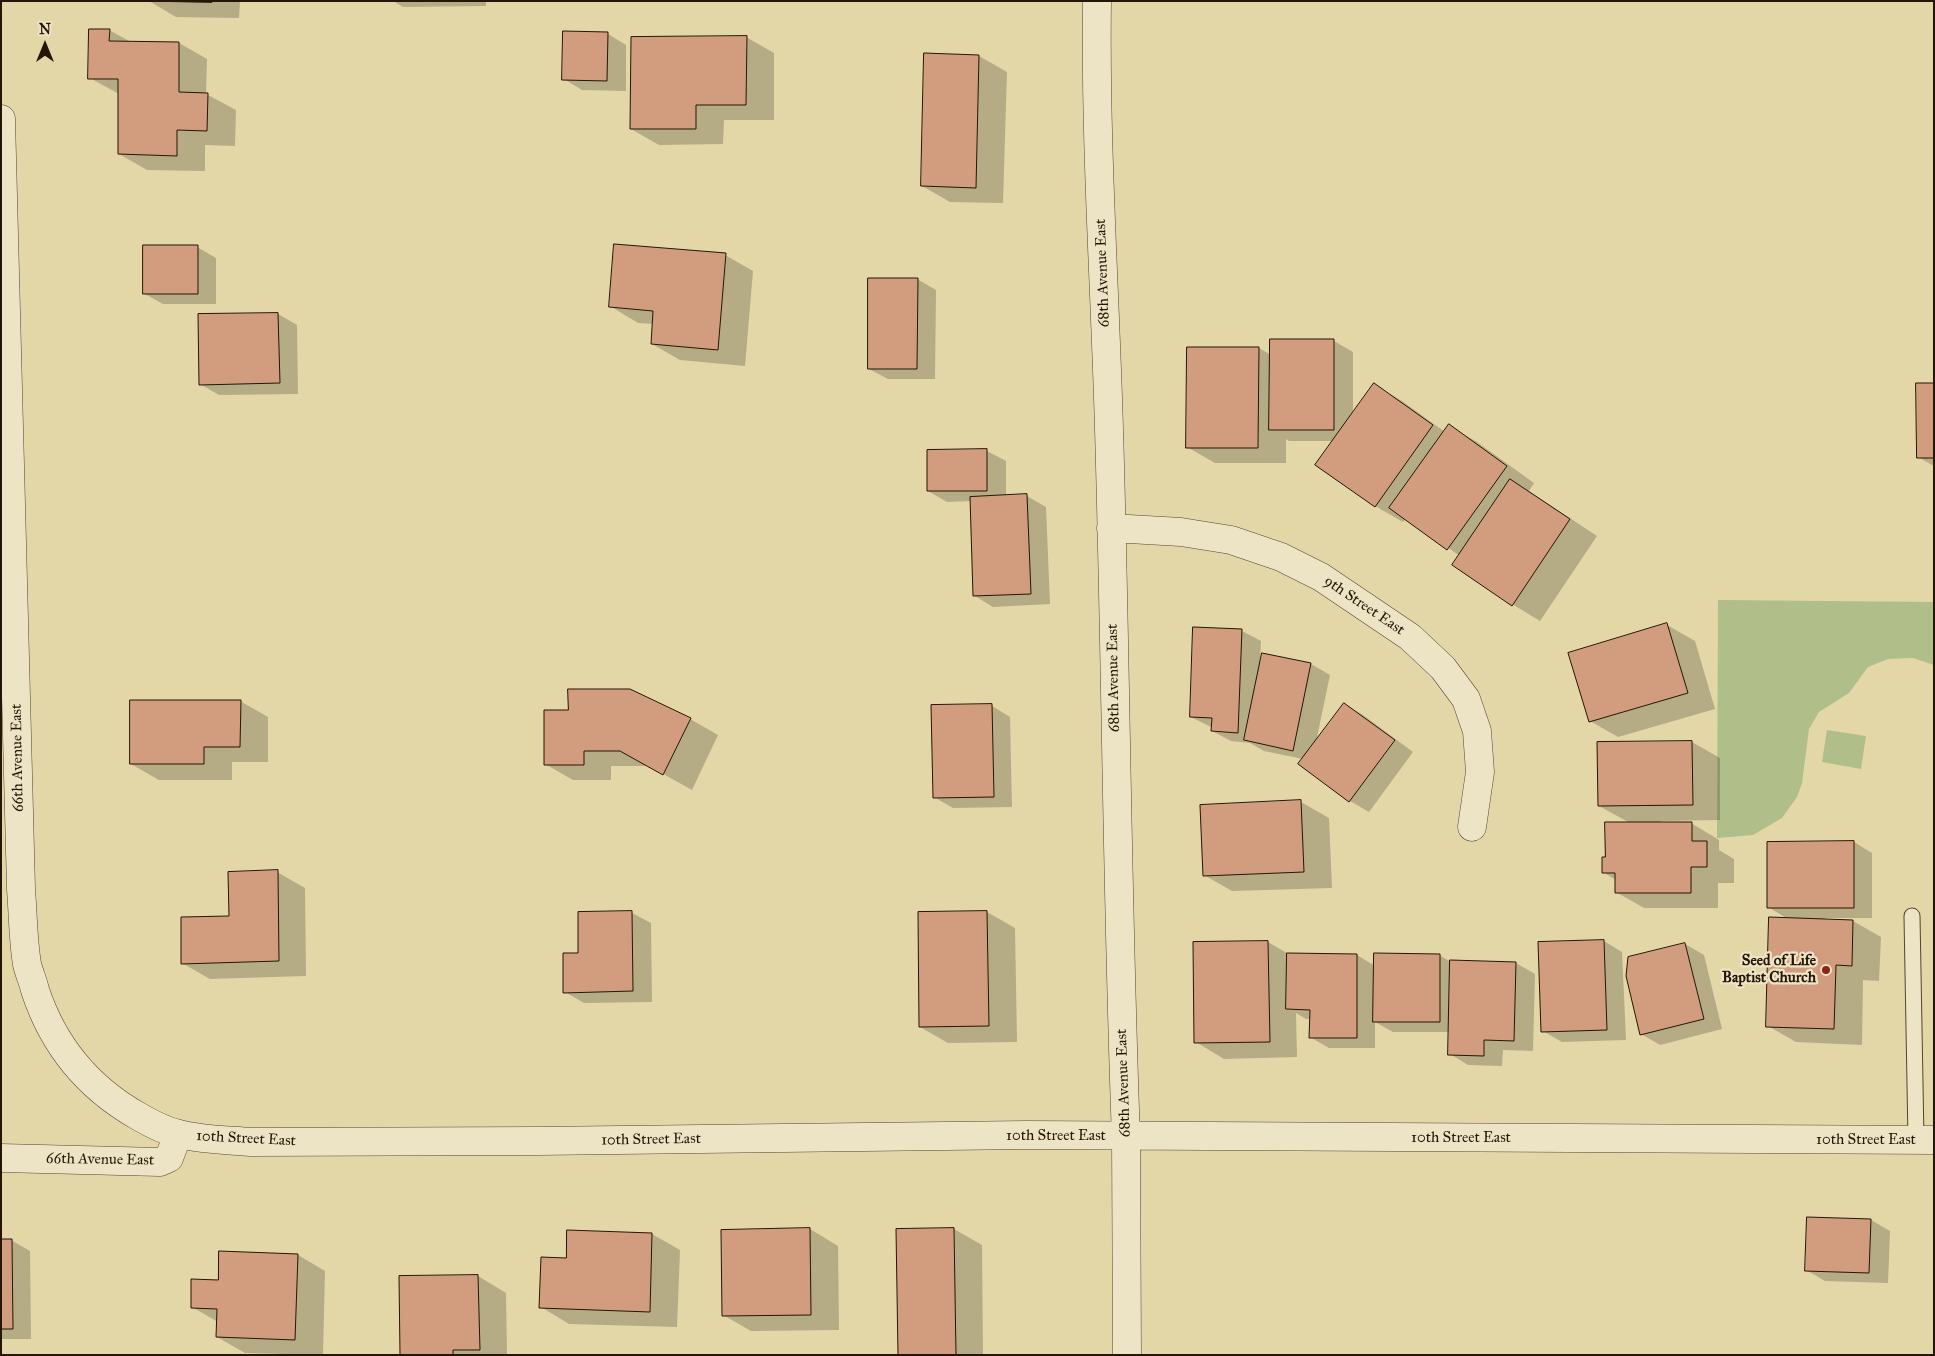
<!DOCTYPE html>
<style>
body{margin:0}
#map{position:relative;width:1935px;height:1356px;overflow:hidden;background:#e3d6a7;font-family:"IM FELL Great Primer",serif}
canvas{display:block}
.frame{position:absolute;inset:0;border:2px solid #241504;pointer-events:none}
.north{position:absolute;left:20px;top:20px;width:50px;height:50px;-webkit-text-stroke:4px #ede4c6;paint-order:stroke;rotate:0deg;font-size:14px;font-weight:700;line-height:20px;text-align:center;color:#241504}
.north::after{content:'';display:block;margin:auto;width:18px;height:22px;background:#241504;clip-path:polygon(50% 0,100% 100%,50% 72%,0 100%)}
</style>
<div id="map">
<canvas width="1935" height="1356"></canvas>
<div class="frame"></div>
<div class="north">N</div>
</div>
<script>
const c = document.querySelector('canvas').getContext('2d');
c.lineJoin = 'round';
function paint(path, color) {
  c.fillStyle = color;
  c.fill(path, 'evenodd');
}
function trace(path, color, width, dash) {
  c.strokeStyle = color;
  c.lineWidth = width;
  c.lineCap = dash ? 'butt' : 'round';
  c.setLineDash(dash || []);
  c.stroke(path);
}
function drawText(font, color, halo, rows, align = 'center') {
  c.font = font + ' "IM FELL Great Primer",serif';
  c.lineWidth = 4.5;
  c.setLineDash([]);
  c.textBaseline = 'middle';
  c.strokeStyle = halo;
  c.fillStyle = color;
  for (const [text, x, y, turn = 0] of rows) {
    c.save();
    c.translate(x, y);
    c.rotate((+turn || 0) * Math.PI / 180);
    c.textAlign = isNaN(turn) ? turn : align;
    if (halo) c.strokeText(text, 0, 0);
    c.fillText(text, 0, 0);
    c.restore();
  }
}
paint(new Path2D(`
 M1718,600L1934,602V665L1913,658L1888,659L1868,667L1849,693L1819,712L1809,729L1802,783L1797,797L1782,818L1753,835L1717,838Z
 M1827,730L1866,736L1861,769L1822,762Z`), '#b0be8a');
paint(new Path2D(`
 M149,1H240L239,18L176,17Z
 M393,1H486V6L403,7Z
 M109,30L131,42L179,43L207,59L206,94L236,110L235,146L205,145V171L147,170L119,154V94L90,78Z
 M608,34L626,45V91L582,90L564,79Z
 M746,37L774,53V120H724L723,144L659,145L631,129Z
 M979,56L1007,72L1003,203L950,202L922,186Z
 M197,247L216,258V304H163L145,294Z
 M725,255L753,271L745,366L680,360L652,344L654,324L638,323L610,306Z
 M917,279L936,290L935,379H888L869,369Z
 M278,314L297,325L298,394L219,395L200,384Z
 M1271,341H1334L1353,352V415L1374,385L1402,401L1445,432L1449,426L1477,442L1534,483L1529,491L1597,536L1540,621L1512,604L1460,556L1406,519L1403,522L1375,506L1334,441H1289L1286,439V463H1215L1187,447L1259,348L1271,355Z
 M1934,384V466L1918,457Z
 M987,451L1006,461V497L1027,496L1046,507L1050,604L993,607L975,596L971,501L947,502L928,491Z
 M1667,625L1695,641L1715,709L1618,737L1590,721Z
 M1242,631L1261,641L1260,661L1311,664L1330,675L1316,742L1344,704L1363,715L1413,752L1369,812L1350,801L1300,764L1303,759L1264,751L1250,743L1231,741L1212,731L1213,728L1191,717Z
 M240,701L268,717V762H232V780H159L131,764Z
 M992,706L1010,717L1012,807L953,808L934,797Z
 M545,711L690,719L718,735L692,790L649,766H611V780H573L545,764Z
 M1692,742L1720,758V820L1661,821V823H1691L1719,840V850L1734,859V883H1718V908H1644L1616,892V880L1603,872L1606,858L1630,823L1599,806Z
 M1301,802L1329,818L1332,888L1232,891L1204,875Z
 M1854,842L1872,853V918H1825V920L1853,921L1881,937L1879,981L1863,980L1862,1045L1796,1042L1768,1026L1788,919L1768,907Z
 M277,872L305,888L306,976L210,979L182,963Z
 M987,912L1015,928L1017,1042L948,1043L920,1027L919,913Z
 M579,913H632L651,923L652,1002L584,1003L565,992L579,955Z
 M1604,941L1622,952L1626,1040L1562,1042L1543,1031Z
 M1268,942L1290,955H1357L1375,966L1439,955L1451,962L1516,963L1535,974L1533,1051L1503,1050L1502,1066L1468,1065L1450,1054V1032H1393L1375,1022V1048H1329L1310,1037L1311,1019H1306L1296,1013L1297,1057L1224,1059L1196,1042Z
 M1685,944L1704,955L1722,1029L1660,1045L1641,1034Z
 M1871,1220L1890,1231L1888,1283L1825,1281L1806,1270Z
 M810,1229L838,1246L839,1330L751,1331L723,1315Z
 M954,1229L982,1245L983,1355H900Z
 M652,1234L680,1250L677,1327L569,1324L541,1307L567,1259Z
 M1,1240H11L30,1251L31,1339H1Z
 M298,1255L325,1271L323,1355L245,1353L217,1337L218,1322L192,1307L219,1281Z
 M478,1276L506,1293L507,1355H401Z`), '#0003');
const building = new Path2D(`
 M147,1H212V2Z
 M89,29H110L109,41L179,42V92L208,93L207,131L177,130V156L118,154V79H88Z
 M563,31L608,32L607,81L562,80Z
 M747,36L746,105H696V129H630L631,37Z
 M924,53L979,55L976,188L921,186Z
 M614,244L726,253L718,350L651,344L653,311L609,307Z
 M143,245H198V294H143Z
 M868,278H918L917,369H868Z
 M278,313L280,383L199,385L198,314Z
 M1270,339H1334V430H1269Z
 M1187,347H1259L1258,448H1186Z
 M1374,383L1433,425L1375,507L1315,465Z
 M1916,383H1934V458H1917Z
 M1449,424L1507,466L1447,550L1389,508Z
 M987,449V491H927V450Z
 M1510,479L1570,519L1512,606L1452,565Z
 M1027,494L1031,594L973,596L970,497Z
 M1667,623L1688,693L1589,722L1568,653Z
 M1193,627L1242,629L1238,733L1211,731L1212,718L1190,717Z
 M1262,653L1311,663L1293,751L1244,740Z
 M568,689H630L691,718L663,775L620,751H584V765H544V710H568Z
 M130,700H241L240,747H204V764H130Z
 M1344,703L1395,740L1349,802L1298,764Z
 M992,704L994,797L933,798L931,705Z
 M1692,741L1693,805L1598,806L1597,742Z
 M1301,800L1304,872L1203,876L1200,805Z
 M1605,822H1692V841H1707V867H1691V893H1615V873H1602V857H1605Z
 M1854,841V908H1767V842Z
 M278,870L279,961L181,964V917L229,916L228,872Z
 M632,911L633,991L563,993V953H578V912Z
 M987,911L989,1026L919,1027L918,912Z
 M1769,917L1853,920L1852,966L1836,965L1834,1029L1766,1027Z
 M1604,940L1607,1030L1541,1032L1538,942Z
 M1268,941L1270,1042L1194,1043L1193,942Z
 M1685,943L1704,1019L1640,1035L1626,976L1628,957Z
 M1287,953L1357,954V1038H1309L1310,1010L1286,1009Z
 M1374,953L1440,954V1022H1373Z
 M1450,960L1516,962L1514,1041L1484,1040V1056L1448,1055Z
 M1807,1217L1871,1219L1869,1273L1805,1271Z
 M810,1228L811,1315L722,1316L721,1230Z
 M954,1228L956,1355H898L896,1229Z
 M567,1230L652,1233L650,1312L539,1308L541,1257L566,1258Z
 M1,1239H12L13,1329H1Z
 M219,1251L298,1254L295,1340L216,1337L217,1309L191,1308V1279L218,1280Z
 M478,1275L480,1350H453V1355H400L399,1276Z`);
paint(building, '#d29d7f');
trace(building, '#241504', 1);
const service = new Path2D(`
 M1912,916L1916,1140`);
const minor = new Path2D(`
 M1097,1C1095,144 1105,287 1109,429C1116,665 1117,901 1126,1137
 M1111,528L1181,532L1231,540L1281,557L1321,577L1410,637L1443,668L1466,699L1477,731L1480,772L1472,827
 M1,1158L160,1162L169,1158L178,1134`);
const tertiary = new Path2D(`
 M1,119L21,889C23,913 23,940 27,964C29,973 33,981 35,990C53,1045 87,1087 138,1116C150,1123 165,1131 179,1134C203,1140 227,1140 251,1142L538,1141L1027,1135L1934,1140
 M1126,1137L1127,1355`);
trace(service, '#54452d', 17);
trace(minor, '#54452d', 29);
trace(tertiary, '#54452d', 29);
trace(service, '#ede4c6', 15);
trace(minor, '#ede4c6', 28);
trace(tertiary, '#ede4c6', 28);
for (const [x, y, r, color] of [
 [1826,970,5,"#8f2418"]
]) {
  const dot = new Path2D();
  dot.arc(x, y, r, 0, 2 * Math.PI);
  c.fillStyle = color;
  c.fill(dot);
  trace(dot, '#ede4c6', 2);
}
drawText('15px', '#241504', '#ede4c6', [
 ["68th Avenue East",1103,273,-92],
 ["9th Street East",1364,606,34],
 ["68th Avenue East",1114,678,-91],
 ["66th Avenue East",18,758,-91],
 ["68th Avenue East",1124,1083,-92],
 ["10th Street East",1056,1136],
 ["10th Street East",1461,1138],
 ["10th Street East",246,1139,3],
 ["10th Street East",651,1140,-1],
 ["10th Street East",1866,1140],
 ["66th Avenue East",100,1160,1]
]);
drawText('bold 15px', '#241504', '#ede4c6', [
 ["Seed of Life",1816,961],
 ["Baptist Church",1816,978]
], 'right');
</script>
